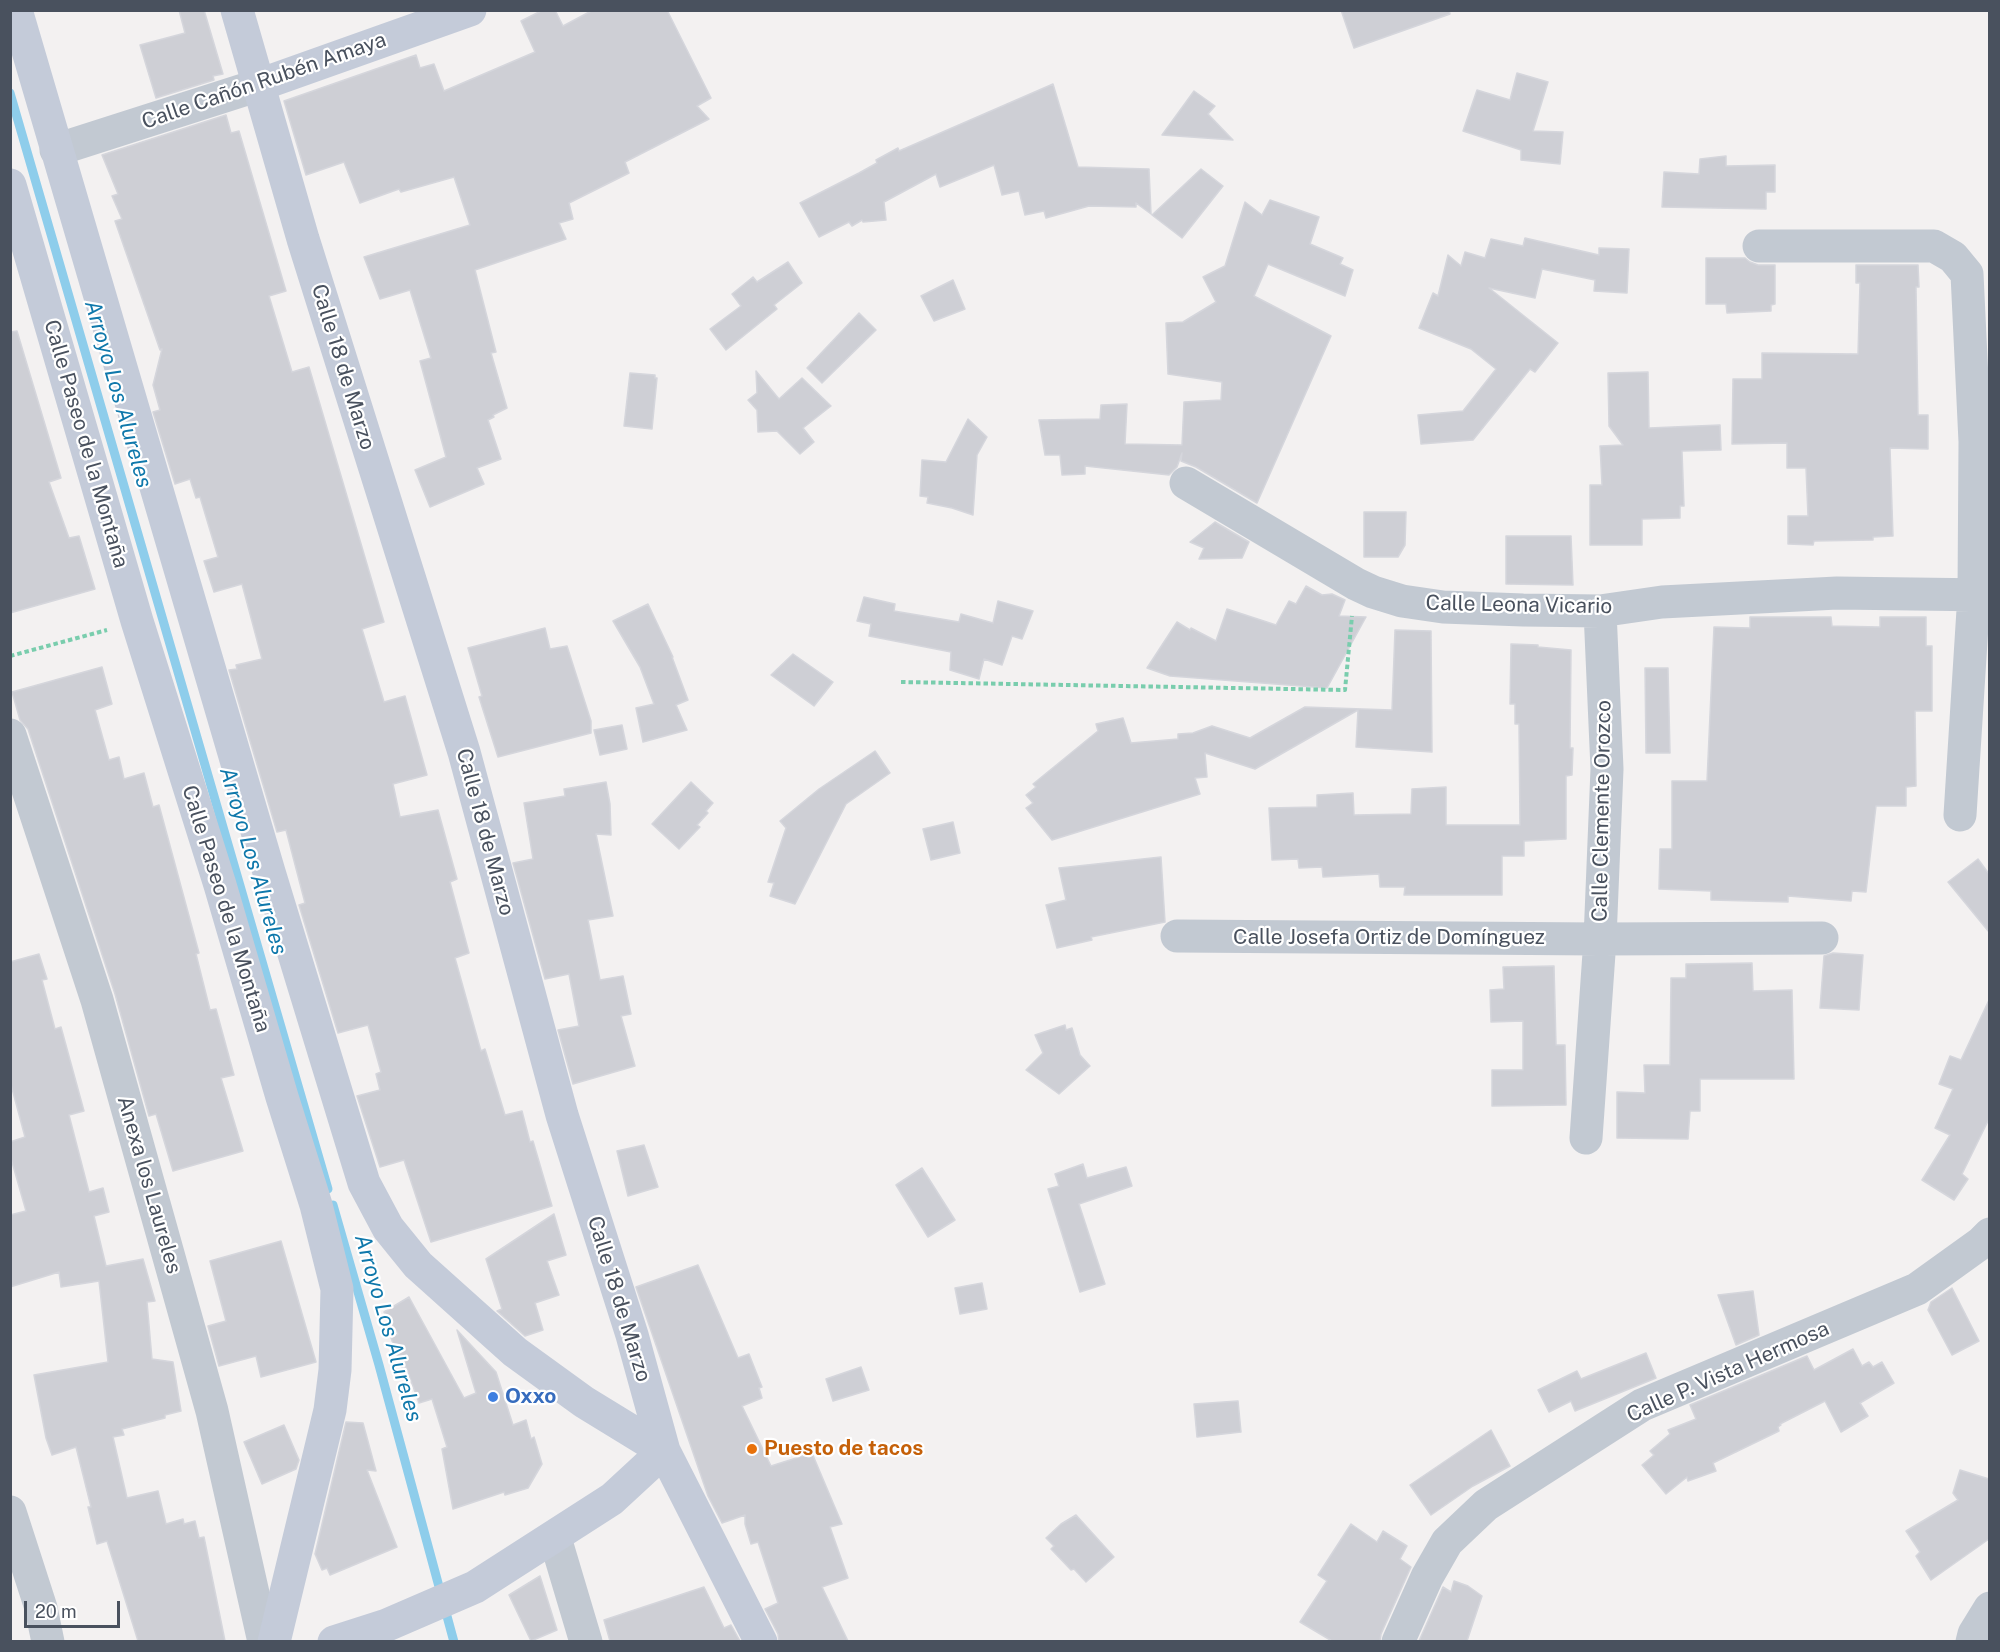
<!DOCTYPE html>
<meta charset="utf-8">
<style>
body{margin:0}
#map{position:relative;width:2000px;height:1652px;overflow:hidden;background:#f3f1f1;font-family:"Public Sans",sans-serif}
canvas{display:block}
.frame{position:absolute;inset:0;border:12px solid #49515e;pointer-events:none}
.scale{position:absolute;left:24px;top:1601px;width:96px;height:27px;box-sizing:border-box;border:3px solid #49515e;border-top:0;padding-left:8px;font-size:18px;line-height:21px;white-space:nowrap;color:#49515e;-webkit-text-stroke:4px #fff;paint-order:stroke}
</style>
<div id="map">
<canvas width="2000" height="1652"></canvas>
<div class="frame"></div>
<div class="scale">20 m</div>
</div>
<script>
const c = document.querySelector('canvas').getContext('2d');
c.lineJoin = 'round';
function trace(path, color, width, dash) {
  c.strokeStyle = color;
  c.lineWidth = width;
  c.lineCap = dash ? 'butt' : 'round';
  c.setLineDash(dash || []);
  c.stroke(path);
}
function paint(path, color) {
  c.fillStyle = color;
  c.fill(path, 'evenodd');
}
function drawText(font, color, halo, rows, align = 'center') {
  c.font = font + ' "Public Sans",sans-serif';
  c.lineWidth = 4.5;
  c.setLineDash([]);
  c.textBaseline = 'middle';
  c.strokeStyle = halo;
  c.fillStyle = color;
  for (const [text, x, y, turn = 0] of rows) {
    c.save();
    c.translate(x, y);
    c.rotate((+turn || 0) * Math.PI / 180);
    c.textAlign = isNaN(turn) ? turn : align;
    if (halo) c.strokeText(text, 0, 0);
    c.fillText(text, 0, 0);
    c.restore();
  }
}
trace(new Path2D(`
 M10,93L328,1189
 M333,1205L379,1365L454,1642`), '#8ecdeb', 9);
const building = new Path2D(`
 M179,10H204L223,74L213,76L214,80L156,98L140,45L185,33Z
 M543,10H555L563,26L593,10H667L711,98L697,106L709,119L625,162L629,173L569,203L573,219L559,223L566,239L475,270L496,352L491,353L507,408L493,415L494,417L488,420L501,459L477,468L484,484L430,507L415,470L446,457L420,361L431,358L410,290L380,299L364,257L470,225L454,177L401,192L399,189L360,203L344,162L306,175L284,101L416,55L420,68L434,64L444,91L535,52L521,21Z
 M1341,10H1449L1450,14L1354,48Z
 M1517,73L1548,82L1533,131L1563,132L1560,164L1521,160V150L1463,131L1477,90L1510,100Z
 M1053,84L1078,167L1149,169L1151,214L1136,203V207L1089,206L1046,218L1044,211L1025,215L1019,191L1002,195L994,165L940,187L936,174L884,202L886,220L863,222L862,220L852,226L849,222L819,237L800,203L859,173L877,163L876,160L898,148L899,151Z
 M1194,91L1215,106L1208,114L1233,140L1162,135Z
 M226,115L231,133L239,131L286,291L269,296L292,372L309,367L384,622L362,629L384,702L405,696L427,775L393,784L400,817L438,810L457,879L450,882L469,953L455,958L481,1051L485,1049L505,1115L522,1111L530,1142L533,1141L552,1206L431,1242L404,1160L380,1167L357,1096L380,1090L376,1074L381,1072L368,1025L338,1033L299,905L305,903L286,830L277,832L229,670L237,669L236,665L262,659L242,584L214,592L204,561L218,557L200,497L196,498L190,479L175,484L153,412L160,410L153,385L162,349L160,350L115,221L122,219L112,196L118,194L102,155Z
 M1726,156V166L1775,165V192H1766V209L1662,207L1664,172L1699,174L1700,159Z
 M1201,169L1223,186L1182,238L1152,215Z
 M1270,200L1319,217L1310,244L1343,258L1340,264L1353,270L1345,296L1268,264L1254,296L1331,336L1257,503L1196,467L1181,461L1182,453L1177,467L1169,475L1085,466V474L1062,475L1060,455H1045L1039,420L1100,419L1101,405L1127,404L1125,444L1182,445L1184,402L1221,400L1222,382L1168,374L1166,323L1183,322L1216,302L1203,277L1225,266L1245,202L1262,215Z
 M1525,238L1599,255V248L1629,249L1627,293L1594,291L1595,280L1542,269L1535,298L1489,288L1558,343L1535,372L1530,369L1473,440L1421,444L1418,415L1463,411L1496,369L1471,349L1419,328L1433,293L1438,296L1448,255L1461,266L1465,252L1485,258L1491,239L1523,246Z
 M1706,258H1745L1750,262L1758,265H1775V304L1771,305V311L1727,313L1726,304H1706Z
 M788,262L802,283L774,305L777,309L726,350L710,329L741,306L732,294L753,277L757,282Z
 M1856,265H1918L1919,287H1916L1918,415H1928V449L1890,448L1893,536L1873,537V540L1814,541L1813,545L1788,544V516H1808L1806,468H1787V443L1732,444L1733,379H1762V353L1858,354L1860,283H1856Z
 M953,280L965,309L934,321L921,296Z
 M859,313L876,330L822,383L807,368Z
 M17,331L61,478L49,482L69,538L79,536L95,589L10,613V332Z
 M756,371L779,399L802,378L831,406L803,428L814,442L800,454L777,431L758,432L757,410L748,400L757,393Z
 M1648,372L1649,428L1720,425L1721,450L1682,451L1684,506H1680V518L1642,519V545H1590V485H1602L1600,446L1623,445L1609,426L1608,373Z
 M630,373L655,375V378H657L652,429L624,426Z
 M968,419L987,437L977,455L973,515L952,508L927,503L928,497L920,496L922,460L946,462Z
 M1364,512H1406L1405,545L1398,557H1364Z
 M1215,522L1249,542L1242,558L1199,559L1204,548L1190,542Z
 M1506,536H1571L1573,585L1506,584Z
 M1306,586L1322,595L1332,594L1345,600L1339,616L1366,617L1327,688L1170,676L1147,668L1177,622L1190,630L1191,628L1216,641L1227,609L1276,625L1289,601L1296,604Z
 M864,597L895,604L894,611L959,622L961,614L993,623L998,601L1033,611L1022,639L1012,636L1002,665L984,659L979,679L950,670L951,652L869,636L871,624L857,621Z
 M648,604L673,657H672L688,700L676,705L687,730L643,742L636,708L654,704L640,667L613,621Z
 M1750,617H1831L1832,626L1880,627V617H1926V646H1932V711H1915L1916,786L1906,787V806H1876L1866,892L1852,891L1851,901L1788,896V902L1711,900V891L1659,889L1660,849H1672V781H1707L1714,627L1750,628Z
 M545,628L550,649L567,646L591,721V733L498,757L479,697L482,696L468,648Z
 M1395,630L1431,631L1432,752L1356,747L1358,710L1255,769L1205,753L1207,777L1195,778L1200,794L1052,840L1026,808L1033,803L1026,795L1036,787L1033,784L1098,731L1096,724L1123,718L1131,743L1178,739V734L1193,733L1212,726L1250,738L1305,707L1392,710Z
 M1511,644L1538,645V647L1571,650L1570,748H1573L1572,775L1566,776V839L1524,841V856H1502V895H1404L1405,887H1380L1379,874L1323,877L1322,867L1299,868L1298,859L1272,860L1269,808L1317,807V795L1353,793L1354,815L1411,814L1412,789L1446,787V825H1520L1519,724H1515V704H1510Z
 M793,654L833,682L814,706L771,675Z
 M102,667L112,704L95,710L109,760L119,757L124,779L144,773L153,807L159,805L199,953L196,954L210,1010L216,1009L234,1075L221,1078L243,1151L173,1171L156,1114L149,1116L115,994L28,729L20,720L12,692Z
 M1645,668H1668L1670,753H1646Z
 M622,725L627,749L600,755L594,730Z
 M875,751L890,773L846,804L795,904L770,896L774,883L768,882L786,828L780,821L819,789Z
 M606,782L610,804L611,835L596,834L613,916L588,920L600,980L623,976L631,1014L621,1016L635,1066L573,1084L558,1030L579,1026L569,974L545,979L513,863L533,859L524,803L565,796L564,789Z
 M691,782L713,803L706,811L708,813L697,825L700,827L679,849L652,824Z
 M953,822L960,853L931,860L923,829Z
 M1161,857L1165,922L1091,937L1092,940L1057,948L1046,905L1066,900L1059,868Z
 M1978,859L1989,874V932L1948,882Z
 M1833,953L1863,955L1859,1010L1820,1008L1824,956Z
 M39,954L47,979L42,980L55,1029L61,1027L84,1111L69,1115L89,1192L103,1188L109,1212L94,1216L106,1266L143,1259L155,1301L147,1302L152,1359L173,1362L181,1411L165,1415V1418L122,1429L124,1435L113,1437L127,1498L158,1491L166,1524L183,1519L184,1524L195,1521L199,1538L204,1537L225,1641H138L107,1541L97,1544L88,1507H91L76,1447L52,1455L46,1438L34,1375L108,1362L99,1281L61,1287L59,1272L10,1287V1215L26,1211L10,1155V1142L25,1137L10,1081V962Z
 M1752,963L1753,991L1792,990L1794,1079H1700V1111H1690L1688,1139L1617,1138V1092L1645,1093L1644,1065H1670L1671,978H1686V964Z
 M1554,966L1556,1045H1565L1566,1105L1492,1106V1070H1523V1021L1491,1022L1490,990L1504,989L1503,967Z
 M1989,1000V1119L1962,1174L1968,1179L1954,1200L1922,1180L1950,1135L1935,1128L1953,1089L1939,1084L1950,1056L1961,1060Z
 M1065,1025L1066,1030L1072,1028L1080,1055L1090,1066L1059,1094L1026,1070L1043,1053L1035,1035Z
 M644,1145L658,1187L628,1196L617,1151Z
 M1083,1164L1087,1178L1126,1167L1132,1186L1079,1204L1105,1284L1080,1292L1048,1189L1059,1186L1055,1174Z
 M922,1168L955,1220L928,1237L896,1185Z
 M554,1214L566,1255L547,1261L559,1295L535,1303L543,1330L525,1336L497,1311L502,1309L486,1259Z
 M281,1241L316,1362L261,1377L256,1356L219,1366L208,1326L226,1321L210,1261Z
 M698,1265L738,1358L749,1354L762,1387L759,1388L762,1398L742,1406L771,1466L812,1453L842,1524L830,1527L848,1578L822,1587L848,1641H779L778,1634L765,1609L778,1603L758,1542L751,1544L745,1524V1515L722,1523L708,1496L636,1287Z
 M982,1283L987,1309L960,1314L955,1288Z
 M1952,1288L1979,1341L1952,1355L1928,1310L1931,1302Z
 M1753,1291L1759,1335L1736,1345L1718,1295Z
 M409,1297L464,1398L476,1393L457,1330L496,1372L513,1425L526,1420L531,1439L534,1437L542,1464L528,1488L505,1495L504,1492L453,1509L442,1449L447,1447L432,1399L419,1403L406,1367L402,1368L391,1338L398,1334L384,1312Z
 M1853,1349L1862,1366L1869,1362L1873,1367L1882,1362L1894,1383L1860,1403L1868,1416L1841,1432L1825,1401L1780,1424L1781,1425L1778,1427L1779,1431L1713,1463L1716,1471L1688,1481L1687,1477L1666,1494L1642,1465L1654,1455L1650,1451L1670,1434L1668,1430L1696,1419L1690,1405L1807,1356L1814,1370Z
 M1646,1353L1656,1378L1575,1411L1571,1401L1549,1412L1538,1390L1577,1371L1581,1379Z
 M861,1367L869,1390L833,1401L826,1379Z
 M1238,1401L1241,1432L1197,1437L1194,1404Z
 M346,1422L363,1423L376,1471L367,1470L397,1547L330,1575L327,1568L322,1570L315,1554Z
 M284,1425L299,1460L296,1469L262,1484L244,1442Z
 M1491,1430L1510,1466L1473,1486L1431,1515L1410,1485Z
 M1960,1470L1989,1479V1539L1931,1580L1916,1556L1920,1552L1906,1531L1958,1500L1953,1493Z
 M1076,1515L1114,1557L1086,1582L1074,1569L1071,1570L1051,1549L1054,1546L1046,1538L1061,1524Z
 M1351,1524L1377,1542L1383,1531L1407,1546L1400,1559L1411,1567L1381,1634L1380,1641H1332L1300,1622L1327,1581L1318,1575Z
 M540,1576L557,1630L531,1641L509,1595Z
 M1454,1581L1468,1586L1482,1596L1467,1641H1419L1443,1587L1451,1592Z
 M704,1587L724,1628L731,1625L740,1641H610L604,1620Z`);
paint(building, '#cecfd5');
trace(building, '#d5d6dc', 1.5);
trace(new Path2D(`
 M10,656L107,630
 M901,682L1345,690L1352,616`), '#79cdad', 4, [4.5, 3]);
trace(new Path2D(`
 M56,150L259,85
 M1759,246H1934L1953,257L1967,274L1975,442L1974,594L1960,815
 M1186,483L1356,584L1373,592L1402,601L1443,607L1523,610L1600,611L1662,602L1837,593L1990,595
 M10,735L97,1000L212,1411L264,1642
 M1177,936L1600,939L1822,938
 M1586,1138L1600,939L1607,769L1600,611
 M10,1512L41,1608L48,1642
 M555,1538L586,1642
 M1398,1642L1427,1577L1447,1542L1486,1505L1642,1405L1917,1289L1981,1243L1990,1234
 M1972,1642L1974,1634L1990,1608`), '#c2c9d2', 33);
trace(new Path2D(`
 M16,10L269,872L364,1183L388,1228L418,1265L515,1352L584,1402L664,1451
 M237,10L303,239L464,752L562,1115L632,1335L664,1451L761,1642
 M259,85L470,10
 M10,185L137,621L220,885L282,1097L316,1205L337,1289L335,1370L330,1410L274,1642
 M334,1642L387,1625L475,1587L612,1499L664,1451`), '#c4cbd9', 33);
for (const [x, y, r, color] of [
 [493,1397,6,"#3f7fe0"],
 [752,1449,6,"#e8710a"]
]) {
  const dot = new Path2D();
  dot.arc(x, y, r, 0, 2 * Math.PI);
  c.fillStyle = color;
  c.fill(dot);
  trace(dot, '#fff', 2);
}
drawText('21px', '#49515e', '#fff', [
 ["Calle Cañón Rubén Amaya",264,81,-19],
 ["Calle 18 de Marzo",343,367,73],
 ["Calle Paseo de la Montaña",86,444,74],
 ["Calle Leona Vicario",1519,605,1],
 ["Calle Clemente Orozco",1602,811,-89],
 ["Calle 18 de Marzo",485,832,75],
 ["Calle Paseo de la Montaña",226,909,73],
 ["Calle Josefa Ortiz de Domínguez",1389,938],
 ["Anexa los Laureles",149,1185,74],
 ["Calle 18 de Marzo",619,1299,73],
 ["Calle P. Vista Hermosa",1728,1372,-24]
]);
drawText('bold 21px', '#366cbe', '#fff', [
 ["Oxxo",505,1397]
], 'left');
drawText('bold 21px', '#c56008', '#fff', [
 ["Puesto de tacos",764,1449]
], 'left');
drawText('italic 22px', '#0f78ab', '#fff', [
 ["Arroyo Los Alureles",118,394,74],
 ["Arroyo Los Alureles",253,861,74],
 ["Arroyo Los Alureles",388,1328,74]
]);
</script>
